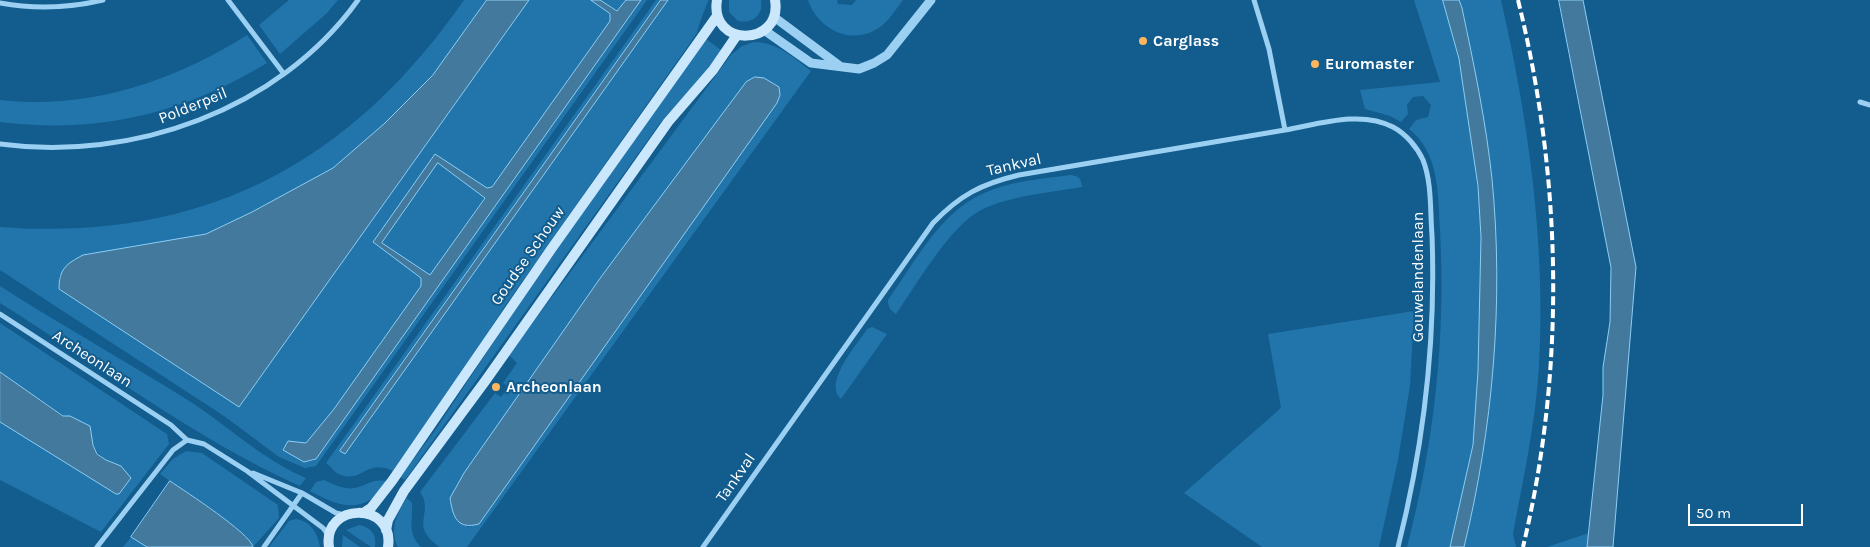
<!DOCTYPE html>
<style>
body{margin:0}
#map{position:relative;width:1870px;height:547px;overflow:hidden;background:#125c8e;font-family:Karla,sans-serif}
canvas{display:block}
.scale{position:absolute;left:1688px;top:504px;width:115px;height:22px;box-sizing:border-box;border:2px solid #fff;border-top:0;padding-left:6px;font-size:15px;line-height:18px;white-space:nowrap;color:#fff;-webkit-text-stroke:4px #125c8e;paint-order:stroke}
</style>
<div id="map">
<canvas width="1870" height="547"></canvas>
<div class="scale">50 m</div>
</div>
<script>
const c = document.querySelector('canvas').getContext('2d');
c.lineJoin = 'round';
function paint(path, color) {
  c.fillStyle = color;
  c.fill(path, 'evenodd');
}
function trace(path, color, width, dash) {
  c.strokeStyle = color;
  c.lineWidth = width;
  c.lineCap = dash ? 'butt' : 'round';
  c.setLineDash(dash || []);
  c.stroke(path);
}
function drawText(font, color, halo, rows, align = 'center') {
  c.font = font + ' Karla,sans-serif';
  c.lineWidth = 4;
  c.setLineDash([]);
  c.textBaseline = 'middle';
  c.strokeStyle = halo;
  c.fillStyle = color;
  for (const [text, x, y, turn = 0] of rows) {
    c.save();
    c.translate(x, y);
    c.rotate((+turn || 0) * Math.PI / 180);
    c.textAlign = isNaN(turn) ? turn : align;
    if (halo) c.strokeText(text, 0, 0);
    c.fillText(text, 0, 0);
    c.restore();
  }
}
paint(new Path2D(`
 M289,0H338L326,14L280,54L259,25Z
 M464,0H487L432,76L385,123L333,168L252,212L206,234L83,255L59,276V289L239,407L529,0H591L610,14V21L492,187L487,188L435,154L373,242L421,278V286L334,409L306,443L288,442L283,449L304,462L313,461L641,0H647L316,466L305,468L279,457L224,416L0,270V227C202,242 349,165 464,0Z
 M600,0H626L618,11Z
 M656,0H661L341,450L345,454L668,0H709C707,2 697,30 697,33L503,309L449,392L393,471C366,458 362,483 341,475C333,472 332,467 326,463Z
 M729,0H761C764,15 752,24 738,21L729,12Z
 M808,0H837L838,4L852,5L856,0H903C895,10 888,23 877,29C850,46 817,28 808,0Z
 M1414,0H1443L1459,59L1478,186L1481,237L1478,371L1473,445L1450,547H1407C1434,444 1446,338 1440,231C1438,196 1440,153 1409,129L1416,120L1428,117L1431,105L1423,96L1413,97L1407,105L1408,114L1401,122L1390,116L1365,109L1360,90L1440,82Z
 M1459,0H1501C1528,118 1546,244 1539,365C1536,422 1523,479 1513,534L1516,547H1464C1502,392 1507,227 1474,70C1470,47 1467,23 1459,0Z
 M247,35L267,63C183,114 98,134 0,122V100C88,110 173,82 247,35Z
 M706,39L721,50L706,71L660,123L405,480L400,477L434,432L527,292Z
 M754,42C777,42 794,58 811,71L467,547H439C435,543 430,540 427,535C417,521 432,508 420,492L495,393L501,397L508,387L503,383L517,363L509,355L731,55L742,46ZM779,95L776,103L479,524L468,527C445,505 449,499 464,473L601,277Z
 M438,163L485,197L430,275L382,243Z
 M1070,175C1079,176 1081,178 1082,187C1049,193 1012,195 981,210C949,227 917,284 896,314C890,310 888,307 888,300C915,262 940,212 984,193C1010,181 1042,179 1070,175Z
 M0,286C61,325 124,360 186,399C229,426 258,457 306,478L300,486C193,438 99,365 0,303Z
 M1414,311L1410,386L1398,460L1379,547H1262L1184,493L1281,408L1268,334Z
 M0,323L167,434L169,444L101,532L0,480V422L116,494L121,466C103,460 94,454 91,434L0,372Z
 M872,327L887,334L841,399C823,382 857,345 867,329Z
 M186,451L202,453L278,505L279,518L253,547C248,530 178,487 160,474L173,459Z
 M324,480C333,484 344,490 355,488C368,485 371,479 386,481C383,486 379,493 374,497C353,514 329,501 310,491L316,482Z
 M407,498L412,503C413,520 407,534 421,547H398C389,529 397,513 407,498Z
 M295,519C310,520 318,533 320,547H269L289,521Z
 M359,525C371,527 377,535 375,547H371L346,530Z
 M1589,533L1587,547H1547Z
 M343,535L360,547H342Z
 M131,537L147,547H123Z`), '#2175ab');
const water = new Path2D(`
 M487,0H529L239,407L59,289C59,269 66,264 83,255L206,234L252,212L333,168L385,123L432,76Z
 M591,0H600L617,11L626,0H641L316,459L304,462L283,450L288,441L306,443L334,409L421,286V278L373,242L435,154L487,188L492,187L610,21V14ZM438,163L485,198L430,275L382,243Z
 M661,0H668L345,454L340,451Z
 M1443,0H1459L1462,8C1474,65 1486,122 1492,179C1504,301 1493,428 1464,547H1450L1473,445L1478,371L1481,237L1478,186L1459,59Z
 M1559,0H1583L1636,267L1613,547H1587L1603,395V367L1610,322L1611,268Z
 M755,77L764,78L779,87L780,95L777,103L479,524C457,530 453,517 450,498L464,473L601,277L746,82Z
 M0,372L63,416H70L90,426L93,445L97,454L106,460L121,466L131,478L119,494H116L0,422Z
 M170,481C186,492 250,533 253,547H147L131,537Z`);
paint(water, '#43799d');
trace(water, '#8dcef5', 1);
trace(new Path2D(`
 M228,0L284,74
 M0,3C34,9 69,8 103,0
 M1860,102L1870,105
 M1285,130C1319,124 1361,110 1393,127C1406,134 1417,147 1423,160C1432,183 1430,211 1432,235C1436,341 1424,444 1398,547
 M0,144C132,162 279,110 358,0
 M0,314L171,425L187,440L204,444L247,471L323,528L329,536
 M253,473L302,493L336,513L345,515
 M97,547L173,450L187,440
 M264,547L302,493
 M703,547L933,223C960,195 981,184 1019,175L1285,130L1269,49L1254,0`), '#9bd0f2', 5);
trace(new Path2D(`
 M774,17L840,66
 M764,30L811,63L859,69L874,63L887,55L931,0`), '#9bd0f2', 9);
trace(new Path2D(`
 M717,0C709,48 783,47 775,0
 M365,512L371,508L392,481L552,248L717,16
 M386,530L388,520L404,491L486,380L668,122L713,70L737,35
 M329,547C322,502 395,501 388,547`), '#cae7fc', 10);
trace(new Path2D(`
 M1518,0C1562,178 1566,368 1523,547`), '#fff', 4, [9, 4]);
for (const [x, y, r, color] of [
 [1143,41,5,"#ffb65c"],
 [1315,64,5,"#ffb65c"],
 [496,387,5,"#ffb65c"]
]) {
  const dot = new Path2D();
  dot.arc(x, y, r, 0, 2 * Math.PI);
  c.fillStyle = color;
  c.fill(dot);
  trace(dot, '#125c8e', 2);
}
drawText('bold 16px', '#fff', '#125c8e', [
 ["Carglass",1153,41],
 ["Euromaster",1325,64],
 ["Archeonlaan",506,387]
], 'left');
drawText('16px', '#fff', '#125c8e', [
 ["Polderpeil",193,106,-22],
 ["Tankval",1014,165,-13],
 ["Goudse Schouw",528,256,-55],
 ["Gouwelandenlaan",1418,277,-90],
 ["Archeonlaan",92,359,33],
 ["Tankval",736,478,-55]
]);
</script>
